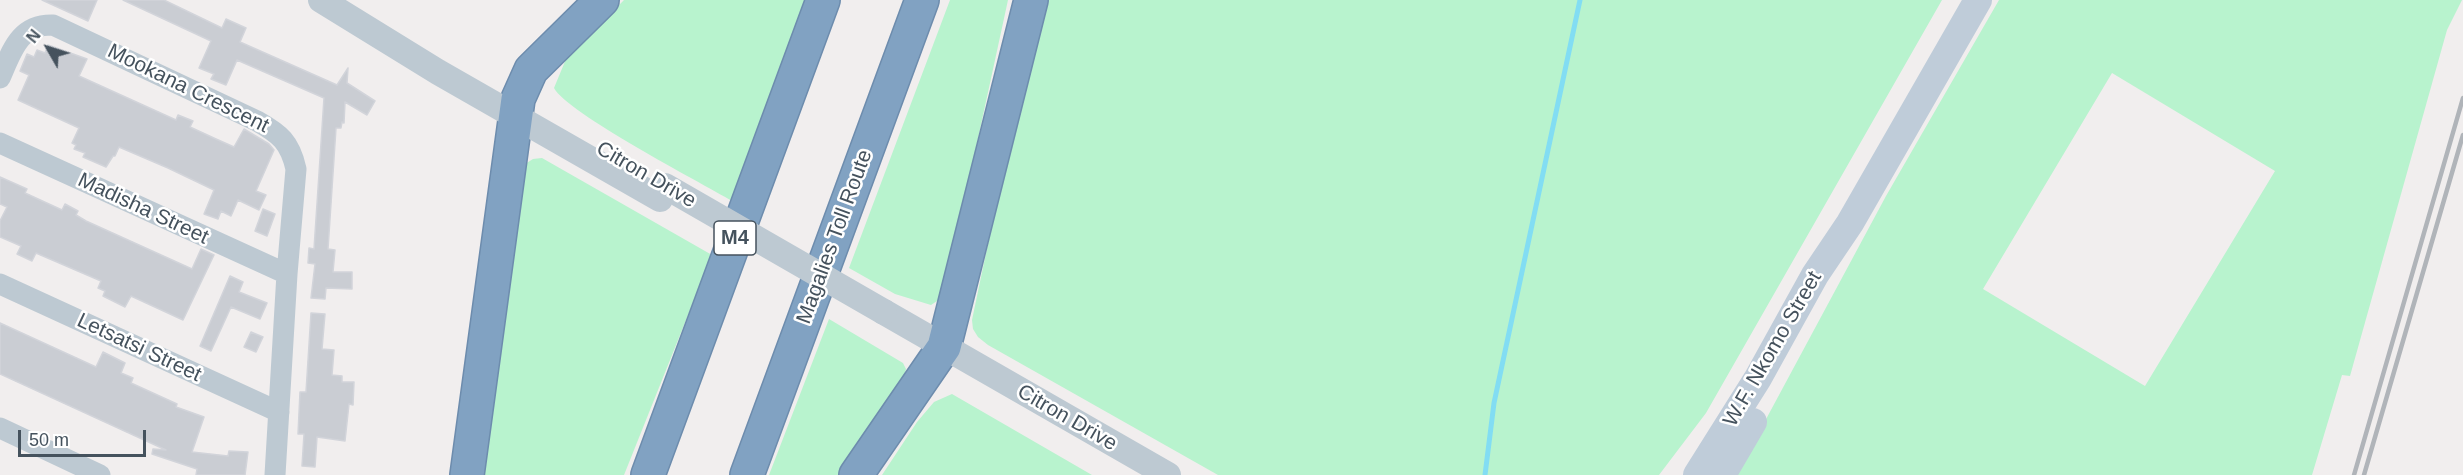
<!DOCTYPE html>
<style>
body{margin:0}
#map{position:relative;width:2463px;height:475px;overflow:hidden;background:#f1eeee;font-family:Arial,sans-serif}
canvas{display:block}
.north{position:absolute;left:18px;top:18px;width:60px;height:60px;-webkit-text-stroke:4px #fff;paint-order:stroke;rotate:309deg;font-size:16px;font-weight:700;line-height:24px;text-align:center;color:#45525d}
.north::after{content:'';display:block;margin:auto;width:21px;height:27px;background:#45525d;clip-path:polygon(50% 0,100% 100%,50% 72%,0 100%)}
.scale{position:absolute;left:18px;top:430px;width:128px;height:27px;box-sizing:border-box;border:3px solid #45525d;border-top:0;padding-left:8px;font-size:18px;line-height:21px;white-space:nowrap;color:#45525d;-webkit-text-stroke:4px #fff;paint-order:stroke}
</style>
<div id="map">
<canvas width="2463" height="475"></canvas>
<div class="north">N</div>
<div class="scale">50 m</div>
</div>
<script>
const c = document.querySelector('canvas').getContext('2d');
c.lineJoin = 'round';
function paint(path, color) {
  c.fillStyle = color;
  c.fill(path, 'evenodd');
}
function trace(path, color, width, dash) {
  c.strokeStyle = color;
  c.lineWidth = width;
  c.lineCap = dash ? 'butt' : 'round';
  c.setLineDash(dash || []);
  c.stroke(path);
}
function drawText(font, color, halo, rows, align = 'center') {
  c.font = font + ' Arial,sans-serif';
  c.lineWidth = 5;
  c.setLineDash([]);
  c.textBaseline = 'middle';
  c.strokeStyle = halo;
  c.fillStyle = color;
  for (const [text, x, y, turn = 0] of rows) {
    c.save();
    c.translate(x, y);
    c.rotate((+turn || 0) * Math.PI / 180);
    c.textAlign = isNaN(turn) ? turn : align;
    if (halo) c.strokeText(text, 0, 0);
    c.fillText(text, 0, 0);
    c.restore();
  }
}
paint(new Path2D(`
 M624,0H808L732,201C700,182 567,113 554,88L566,59Z
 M950,0H1008L946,286L940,299L931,305L895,294L849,268Z
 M1039,0H1942L1706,413L1659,475H1218L988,345L978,337L973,329L972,320Z
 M1999,0H2462L2447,30L2350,376L2342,375L2312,475H1736L1886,196ZM2112,73L2275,171L2145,386L1983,289Z
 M542,158L712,255L624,475H479L525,164L533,159Z
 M829,319L903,363L906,369L904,377L838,475H769Z
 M952,394L1092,475H882L917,422L934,402Z`), '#b8f3ce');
trace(new Path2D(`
 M1485,475L1494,403L1580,0`), '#82ddf3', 5);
const building = new Path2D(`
 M42,0H97L88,21Z
 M123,0H164L222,28L226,19L246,28L240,42L337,85L348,68L347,83L375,101L367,115L345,102L344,123L342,122L341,128H336L328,249L335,250L333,272H352V289L326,288L325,299L311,298L315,264L308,263L309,248L314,249L324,98L237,60L226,85L211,79L214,74L199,68L211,41Z
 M48,45L87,59L79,76L176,120L178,115L193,121L190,127L216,139L234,147L244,129L269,144L274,150L256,191L266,195L259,210L238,200L231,216L221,211L218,219L204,214L214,190L168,168L119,147L115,156H113L106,167L83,157L85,153L74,149L76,145L72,143L79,128L18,100L29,75L20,71L27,54L34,57L37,50L45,53Z
 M0,177L27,189L25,193L62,210L65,204L78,211L76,215L86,221L192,269L201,249L214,255L183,320L131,296L125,307L103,296L105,291L98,288L101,281L36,253L32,261L17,254L21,246L0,237V221L7,207L0,204Z
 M263,209L275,214L267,236L255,231Z
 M230,276L243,282L239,292L267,303L260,319L231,307L211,351L200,346Z
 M311,313L325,314L322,349L334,350L332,375L342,376V382H354L353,405L349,404L345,441L317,437L315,467L302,466L304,434H298L300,392H306Z
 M0,323L96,367L103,352L125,363L121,373L133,378L131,383L177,404L176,407L204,417L192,452L228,456L229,451L248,452L245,475H196L197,469L152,454L153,449L166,450L0,374Z
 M251,332L263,337L256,352L244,347Z`);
paint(building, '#cacdd3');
trace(building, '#d2d4da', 1.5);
const motorway = new Path2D(`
 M467,475L518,99L531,70L602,0
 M648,475L823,0
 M747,475L922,0
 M856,475L944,347L1031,0`);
trace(motorway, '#6d8cad', 36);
trace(new Path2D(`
 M0,78C12,51 19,24 53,25L257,121C280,134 290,142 296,169L287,274L275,475
 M0,143L287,274
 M0,284L279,412
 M0,428L100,475`), '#bdc9d2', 21);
trace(new Path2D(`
 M321,0L438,72L660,199
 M884,312L1168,475`), '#bdc9d2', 26);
trace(new Path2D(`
 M1697,475L1758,378L1815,275L1850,223L1978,0
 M1722,475L1753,422`), '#bfccd9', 28);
trace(motorway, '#81a2c2', 33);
trace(new Path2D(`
 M2354,475L2463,98
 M2364,475L2463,135`), '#b0b4b9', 4.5);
trace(new Path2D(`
 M665,186L884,312`), '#bdc9d2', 26);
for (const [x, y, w] of [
 [735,238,42]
]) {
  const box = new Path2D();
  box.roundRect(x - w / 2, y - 17, w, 34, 4.5);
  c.fillStyle = '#fff';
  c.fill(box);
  trace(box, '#45525d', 1.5);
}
drawText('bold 20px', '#45525d', null, [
 ["M4",735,238]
]);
drawText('21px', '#45525d', '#fff', [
 ["Mookana Crescent",188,89,26],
 ["Citron Drive",646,175,30],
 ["Madisha Street",143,209,25],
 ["Magalies Toll Route",835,237,-70],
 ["Letsatsi Street",139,348,25],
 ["W.F. Nkomo Street",1773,349,-60],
 ["Citron Drive",1067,418,30]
]);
</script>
